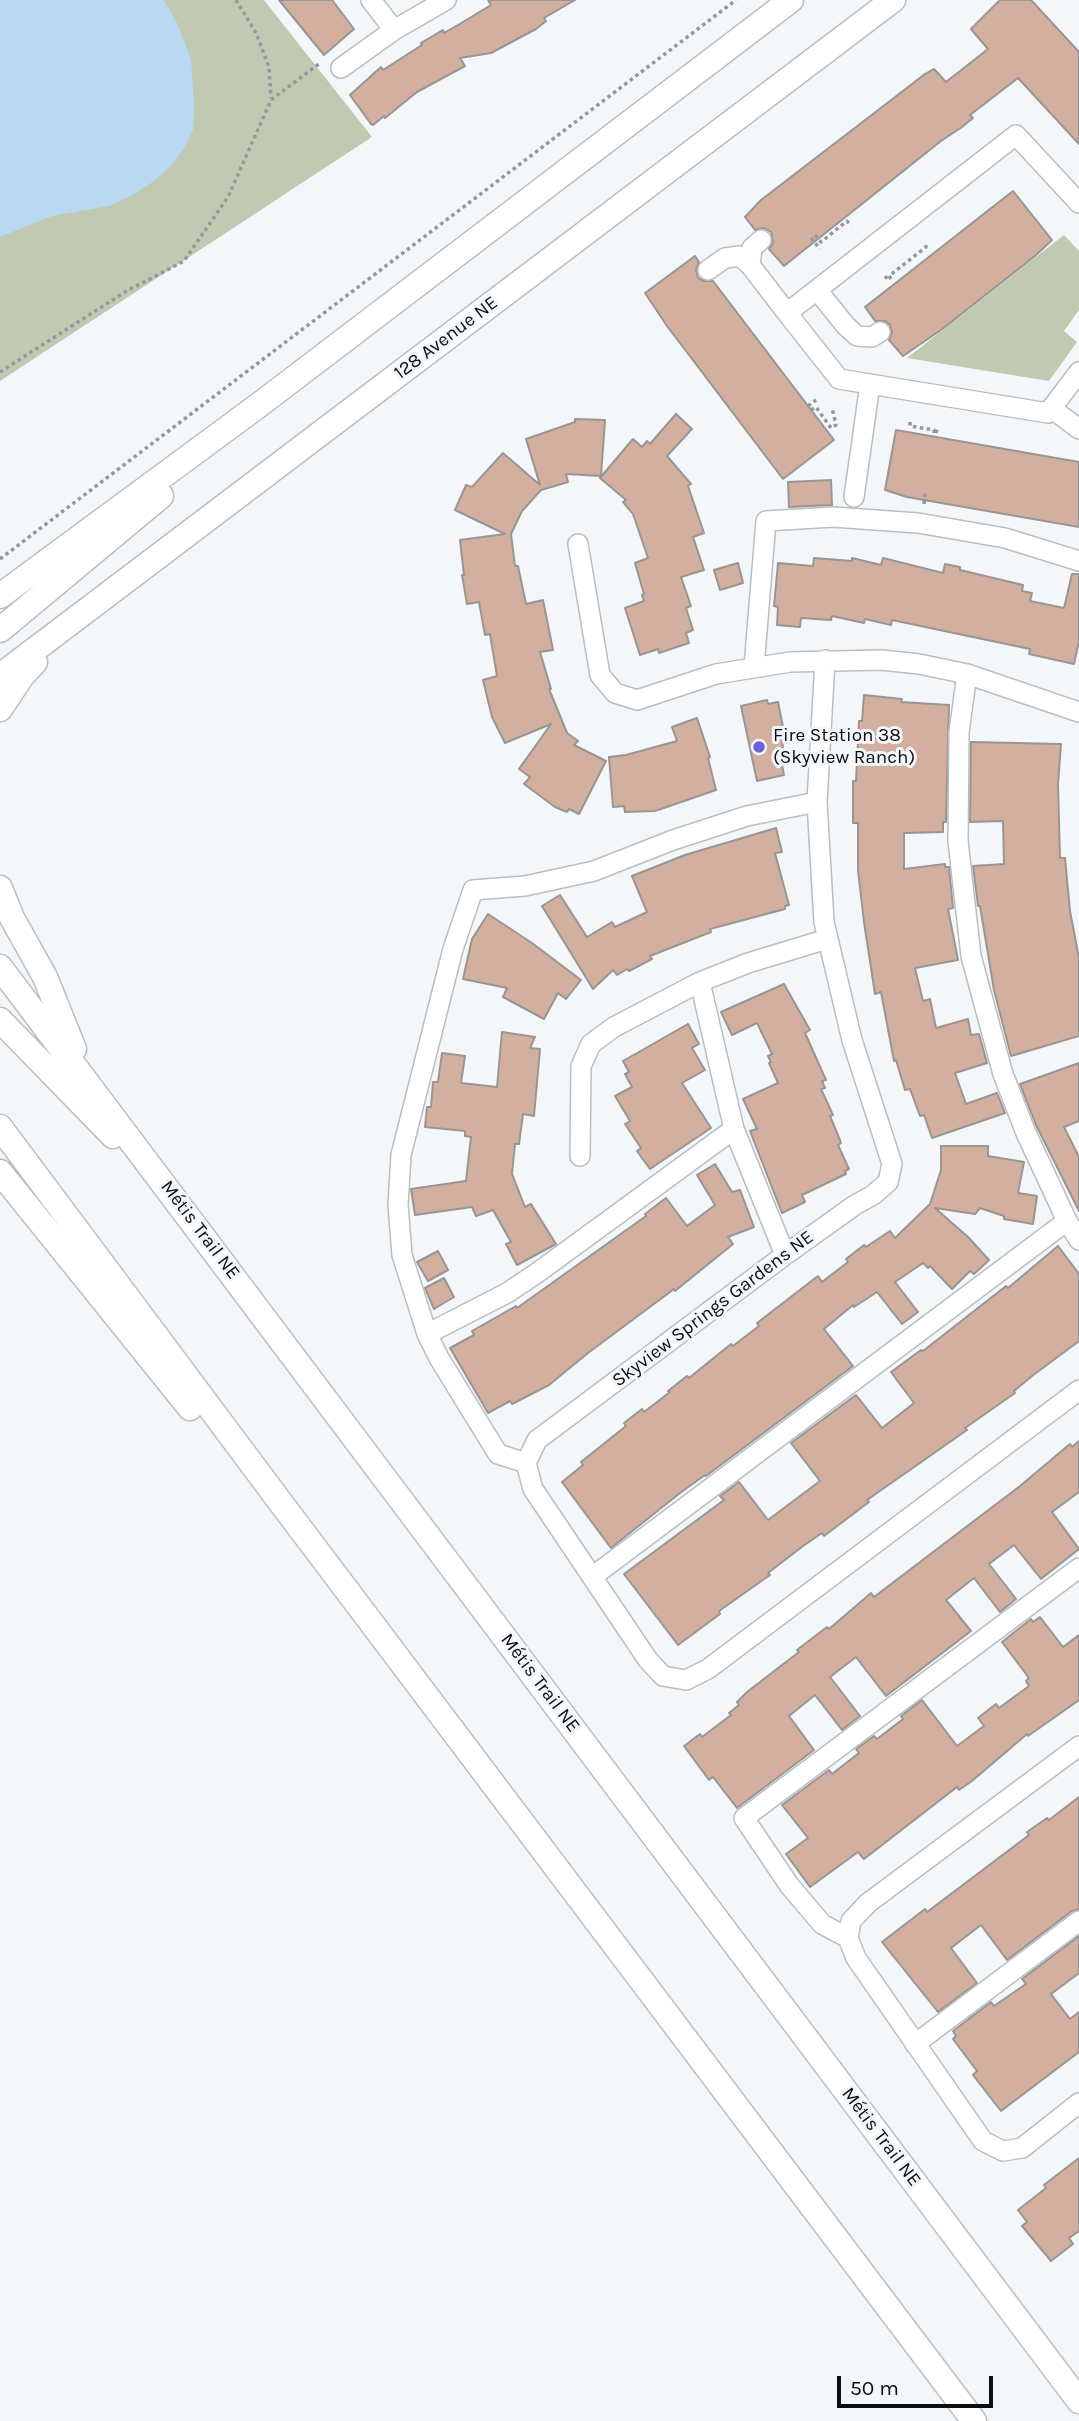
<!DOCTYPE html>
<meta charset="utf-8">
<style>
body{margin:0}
#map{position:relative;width:1079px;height:2421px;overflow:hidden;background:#f3f7fa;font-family:Karla,sans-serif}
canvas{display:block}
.scale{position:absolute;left:837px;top:2376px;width:156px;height:32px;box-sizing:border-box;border:4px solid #0c0d0e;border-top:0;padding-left:9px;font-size:21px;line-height:24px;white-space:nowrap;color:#0c0d0e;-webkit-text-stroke:5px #f3f7fa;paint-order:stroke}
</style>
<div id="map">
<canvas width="1079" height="2421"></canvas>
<div class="scale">50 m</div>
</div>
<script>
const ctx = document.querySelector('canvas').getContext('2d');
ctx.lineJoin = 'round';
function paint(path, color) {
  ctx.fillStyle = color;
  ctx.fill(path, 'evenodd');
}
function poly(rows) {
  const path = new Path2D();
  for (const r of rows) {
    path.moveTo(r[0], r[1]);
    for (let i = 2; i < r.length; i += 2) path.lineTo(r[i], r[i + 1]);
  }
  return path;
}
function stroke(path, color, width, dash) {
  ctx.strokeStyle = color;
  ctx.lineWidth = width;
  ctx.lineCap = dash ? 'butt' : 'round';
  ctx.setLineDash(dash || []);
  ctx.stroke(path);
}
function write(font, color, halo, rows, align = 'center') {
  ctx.font = font + ' Karla,sans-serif';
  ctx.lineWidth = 6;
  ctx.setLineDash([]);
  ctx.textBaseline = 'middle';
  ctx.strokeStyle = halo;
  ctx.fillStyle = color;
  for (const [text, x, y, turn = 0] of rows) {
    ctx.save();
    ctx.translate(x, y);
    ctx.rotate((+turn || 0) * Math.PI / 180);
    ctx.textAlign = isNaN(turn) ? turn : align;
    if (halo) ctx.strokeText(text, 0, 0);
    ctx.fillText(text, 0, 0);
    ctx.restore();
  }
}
paint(poly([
 [0,0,264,0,372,137,0,381],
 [1064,235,1079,251,1079,310,1064,331,1077,342,1049,381,907,358]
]), '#c2c9b3');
paint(poly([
 [0,0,164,0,177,23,191,59,194,107,193,130,184,148,172,165,154,181,133,195,109,206,52,216,0,237]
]), '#b9d8f1');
const building = poly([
 [279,0,332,0,354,29,324,55,279,0],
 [488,0,575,0,544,18,546,21,536,29,491,53,460,58,465,66,417,92,385,118,384,116,373,125,371,124,350,95,381,67,383,70,422,45,421,43,443,30,444,33,458,25,491,5,488,0],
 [1000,0,1031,0,1079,52,1079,144,1018,78,970,115,973,118,962,127,941,141,784,266,769,249,773,243,771,232,764,228,755,230,745,217,761,200,925,74,934,69,946,82,988,49,971,29,1000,0],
 [1013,191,1052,240,1035,256,941,330,903,356,889,340,892,332,890,325,885,321,875,321,865,307,1013,191],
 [695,256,699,262,696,270,698,278,704,281,713,281,834,440,783,479,667,326,645,293,695,256],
 [676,414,692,429,667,456,691,484,688,486,704,533,693,537,704,570,681,577,691,606,686,608,693,630,686,633,689,643,659,653,658,649,640,655,625,608,644,601,642,595,644,594,635,563,648,558,633,514,623,502,626,500,600,478,633,439,642,447,647,441,650,444,676,414],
 [575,419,605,420,601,476,566,474,568,482,541,490,522,511,511,534,515,566,518,566,526,604,543,600,553,650,540,652,551,689,549,689,567,733,578,741,574,745,606,761,579,814,569,809,567,812,555,807,524,784,530,777,519,769,551,724,505,743,492,717,483,680,497,676,490,634,485,635,479,602,467,604,462,575,464,575,460,540,505,534,455,510,466,485,472,487,503,453,540,485,526,439,575,422,575,419],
 [896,430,1079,462,1079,527,907,497,885,490,896,430],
 [831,480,832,505,789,507,788,482,831,480],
 [814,558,852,561,852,558,881,565,883,558,943,573,945,564,960,567,960,570,1023,585,1022,591,1032,593,1030,601,1064,608,1072,574,1079,574,1079,641,1074,664,1029,654,1030,649,892,620,891,625,865,619,864,623,832,616,831,620,801,618,800,627,777,625,778,607,774,606,778,563,813,566,814,558],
 [738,563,743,583,720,590,714,570,738,563],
 [864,695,902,699,901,702,949,705,946,822,943,822,943,832,904,833,904,869,945,864,945,867,949,867,953,908,948,909,958,960,915,968,923,1001,930,999,936,1028,968,1019,971,1035,979,1034,987,1063,955,1073,966,1104,997,1093,1005,1113,932,1138,924,1115,920,1116,910,1089,905,1090,896,1060,894,1061,881,992,875,994,864,922,858,870,858,823,853,823,853,781,856,781,859,721,862,721,864,695],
 [767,700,768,704,778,702,785,737,782,737,784,759,781,760,784,775,757,781,741,706,767,700],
 [697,718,710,757,708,758,716,790,655,811,625,812,624,806,613,807,609,757,626,755,677,741,672,727,697,718],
 [971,742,1061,744,1058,784,1060,858,1065,858,1070,911,1079,958,1079,1036,1011,1056,994,990,980,906,978,906,973,866,1004,864,1003,821,970,822,971,742],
 [776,828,782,852,775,853,789,905,785,906,785,909,710,929,711,932,650,956,652,959,629,971,627,969,617,975,613,970,593,989,542,906,560,895,587,937,612,922,615,927,647,912,632,876,685,855,776,828],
 [488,914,532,943,581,980,566,999,558,993,544,1019,503,997,507,988,463,979,472,939,488,914],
 [784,984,810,1030,805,1033,826,1080,822,1081,825,1088,821,1089,833,1115,830,1116,840,1140,841,1143,838,1145,849,1169,845,1171,846,1174,802,1195,805,1202,782,1213,750,1131,757,1129,743,1099,778,1083,769,1063,771,1062,768,1056,772,1054,757,1023,732,1035,721,1012,784,984],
 [688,1024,699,1044,692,1048,705,1070,682,1083,711,1128,650,1169,637,1151,641,1148,625,1124,630,1121,615,1096,632,1087,625,1074,629,1072,623,1061,688,1024],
 [502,1032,535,1037,530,1048,540,1049,534,1116,523,1114,519,1144,515,1144,512,1174,525,1207,531,1204,556,1244,517,1265,506,1244,511,1242,493,1210,476,1216,472,1207,415,1215,411,1189,466,1181,471,1137,465,1136,465,1131,425,1127,427,1107,431,1107,433,1082,438,1082,442,1053,465,1056,461,1083,497,1087,502,1032],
 [1079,1063,1079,1121,1064,1127,1079,1157,1079,1211,1036,1125,1020,1084,1079,1063],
 [941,1146,988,1146,988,1156,1024,1162,1018,1193,1037,1196,1033,1224,1004,1219,1004,1216,980,1208,975,1214,935,1208,968,1237,989,1260,974,1274,970,1271,952,1289,930,1266,928,1268,923,1263,895,1282,918,1312,902,1324,877,1292,854,1307,853,1305,824,1329,853,1366,706,1476,705,1475,680,1493,611,1548,562,1482,583,1465,581,1462,626,1426,624,1423,642,1409,644,1412,670,1392,668,1391,687,1376,689,1378,731,1344,733,1346,759,1326,757,1323,818,1276,822,1282,848,1262,846,1259,864,1245,866,1247,890,1231,895,1238,930,1204,941,1170,941,1146],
 [715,1164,732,1192,740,1190,754,1227,728,1237,733,1244,675,1291,674,1289,588,1353,549,1385,512,1404,510,1401,488,1413,450,1348,474,1335,472,1331,516,1306,517,1308,646,1216,645,1214,666,1198,687,1226,715,1205,697,1175,715,1164],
 [1058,1246,1079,1274,1079,1341,1032,1376,1014,1391,1015,1393,965,1428,967,1430,867,1500,869,1502,824,1536,822,1533,803,1546,768,1573,770,1575,719,1611,720,1614,678,1645,624,1574,724,1500,720,1496,739,1482,768,1520,820,1481,791,1443,856,1395,882,1428,914,1403,891,1372,921,1350,923,1351,1006,1286,1008,1288,1058,1246],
 [438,1251,448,1270,428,1281,417,1262,438,1251],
 [444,1278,454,1297,434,1309,425,1288,444,1278],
 [1079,1441,1079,1492,1052,1512,1079,1549,1041,1579,1014,1545,989,1564,1016,1599,1000,1612,974,1578,946,1600,971,1631,886,1696,856,1657,830,1677,860,1716,842,1730,815,1695,789,1716,814,1750,737,1808,713,1777,709,1780,684,1746,700,1734,702,1737,731,1715,729,1713,739,1705,737,1702,747,1692,799,1652,797,1650,827,1627,829,1629,871,1593,874,1597,1020,1486,1070,1444,1072,1447,1079,1441],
 [1040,1617,1063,1647,1079,1635,1079,1700,1028,1736,1027,1734,972,1781,959,1790,957,1787,864,1859,858,1852,810,1887,786,1854,808,1838,782,1805,829,1770,832,1774,859,1753,856,1749,874,1736,877,1739,903,1719,901,1716,922,1700,957,1746,984,1726,978,1718,996,1704,999,1708,1029,1686,1026,1681,1029,1678,1002,1642,1031,1619,1033,1622,1040,1617],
 [1079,1797,1079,1909,1072,1911,1007,1960,981,1925,951,1948,977,1983,938,2012,882,1942,925,1909,927,1912,1029,1835,1027,1832,1047,1818,1049,1820,1079,1797],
 [1079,1936,1079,1973,1051,1994,1070,2019,1079,2012,1079,2052,1001,2111,973,2075,977,2071,953,2039,956,2036,953,2031,991,2002,994,2006,1026,1984,1022,1979,1079,1936],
 [1079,2158,1079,2231,1069,2238,1073,2244,1051,2261,1022,2226,1027,2222,1018,2210,1046,2188,1044,2185,1079,2158]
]);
paint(building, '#d3af9f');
stroke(building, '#999593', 2);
const minor = poly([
 [371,0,394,30],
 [341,68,394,30,446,0],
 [1079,203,1016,135,787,313,839,379,1048,413,1079,372],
 [750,265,752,248,761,240],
 [708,270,725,258,740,256,750,265,787,313],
 [817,290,846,326,857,336,872,337,880,332],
 [1051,408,1079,429],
 [854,497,870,384],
 [578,544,600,675,615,693,637,700,716,674,790,662,882,660,919,664,967,674,1079,712],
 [825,660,817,802,824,922,852,1040,892,1164,888,1182,873,1195,855,1205,785,1255,537,1440,526,1463,533,1489,648,1660,663,1676,686,1680,708,1669,1079,1390],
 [754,667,766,521,833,517,918,523,1005,538,1079,561],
 [967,674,959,732,958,841,971,956,1003,1074,1026,1133,1067,1221,1079,1240],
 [700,982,734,1129,785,1255],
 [580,1156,581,1066,591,1044,614,1027,700,982,748,963,827,939],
 [427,1334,507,1293,537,1273,734,1129],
 [526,1463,498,1454,439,1358,427,1334,402,1255,398,1205,401,1155,453,949,473,890,525,886,594,871,673,840,747,816,817,802],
 [592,1577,1067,1221],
 [1079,1746,868,1903,851,1921,848,1938,856,1958,983,2141,1003,2151,1022,2148,1079,2103],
 [848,1938,822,1924,789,1885,744,1818,1079,1568],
 [915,2044,1079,1921]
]);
const major = poly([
 [0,596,259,405,791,0],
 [0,630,161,496],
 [0,676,893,0],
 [0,709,22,676,35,662],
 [0,888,12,918,45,977,74,1049],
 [0,967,1079,2401],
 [0,1020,113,1136],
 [0,1127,284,1507,974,2421],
 [0,1172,190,1408]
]);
stroke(minor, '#babec1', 22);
stroke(major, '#babec1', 27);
stroke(poly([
 [236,0,256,33,269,67,271,98],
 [815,235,821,242,847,221,851,226],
 [811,238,820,249],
 [885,276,889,281],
 [891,279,889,276,926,247,925,245],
 [0,372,125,292,184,261,228,197,271,100,320,63],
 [808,406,816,400],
 [811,410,816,407,831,428,836,425,832,408],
 [910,422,910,426,934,430,934,433],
 [936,433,938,427],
 [924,504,925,493],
 [0,559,736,0]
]), '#95989a', 3.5, [3.5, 3.5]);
stroke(minor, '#fff', 19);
stroke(major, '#fff', 24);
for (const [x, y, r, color] of [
 [759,747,7,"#6d61db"]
]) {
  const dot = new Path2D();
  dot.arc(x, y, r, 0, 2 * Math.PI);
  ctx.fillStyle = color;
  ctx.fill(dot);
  stroke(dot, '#f3f7fa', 2.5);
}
write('19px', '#0c0d0e', '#f3f7fa', [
 ["128 Avenue NE",446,338,-37],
 ["Métis Trail NE",200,1230,53],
 ["Skyview Springs Gardens NE",713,1309,-37],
 ["Métis Trail NE",540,1683,53],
 ["Métis Trail NE",881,2137,53]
]);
write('19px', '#0c0d0e', '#f3f7fa', [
 ["Fire Station 38",773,736],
 ["(Skyview Ranch)",773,758]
], 'left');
</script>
